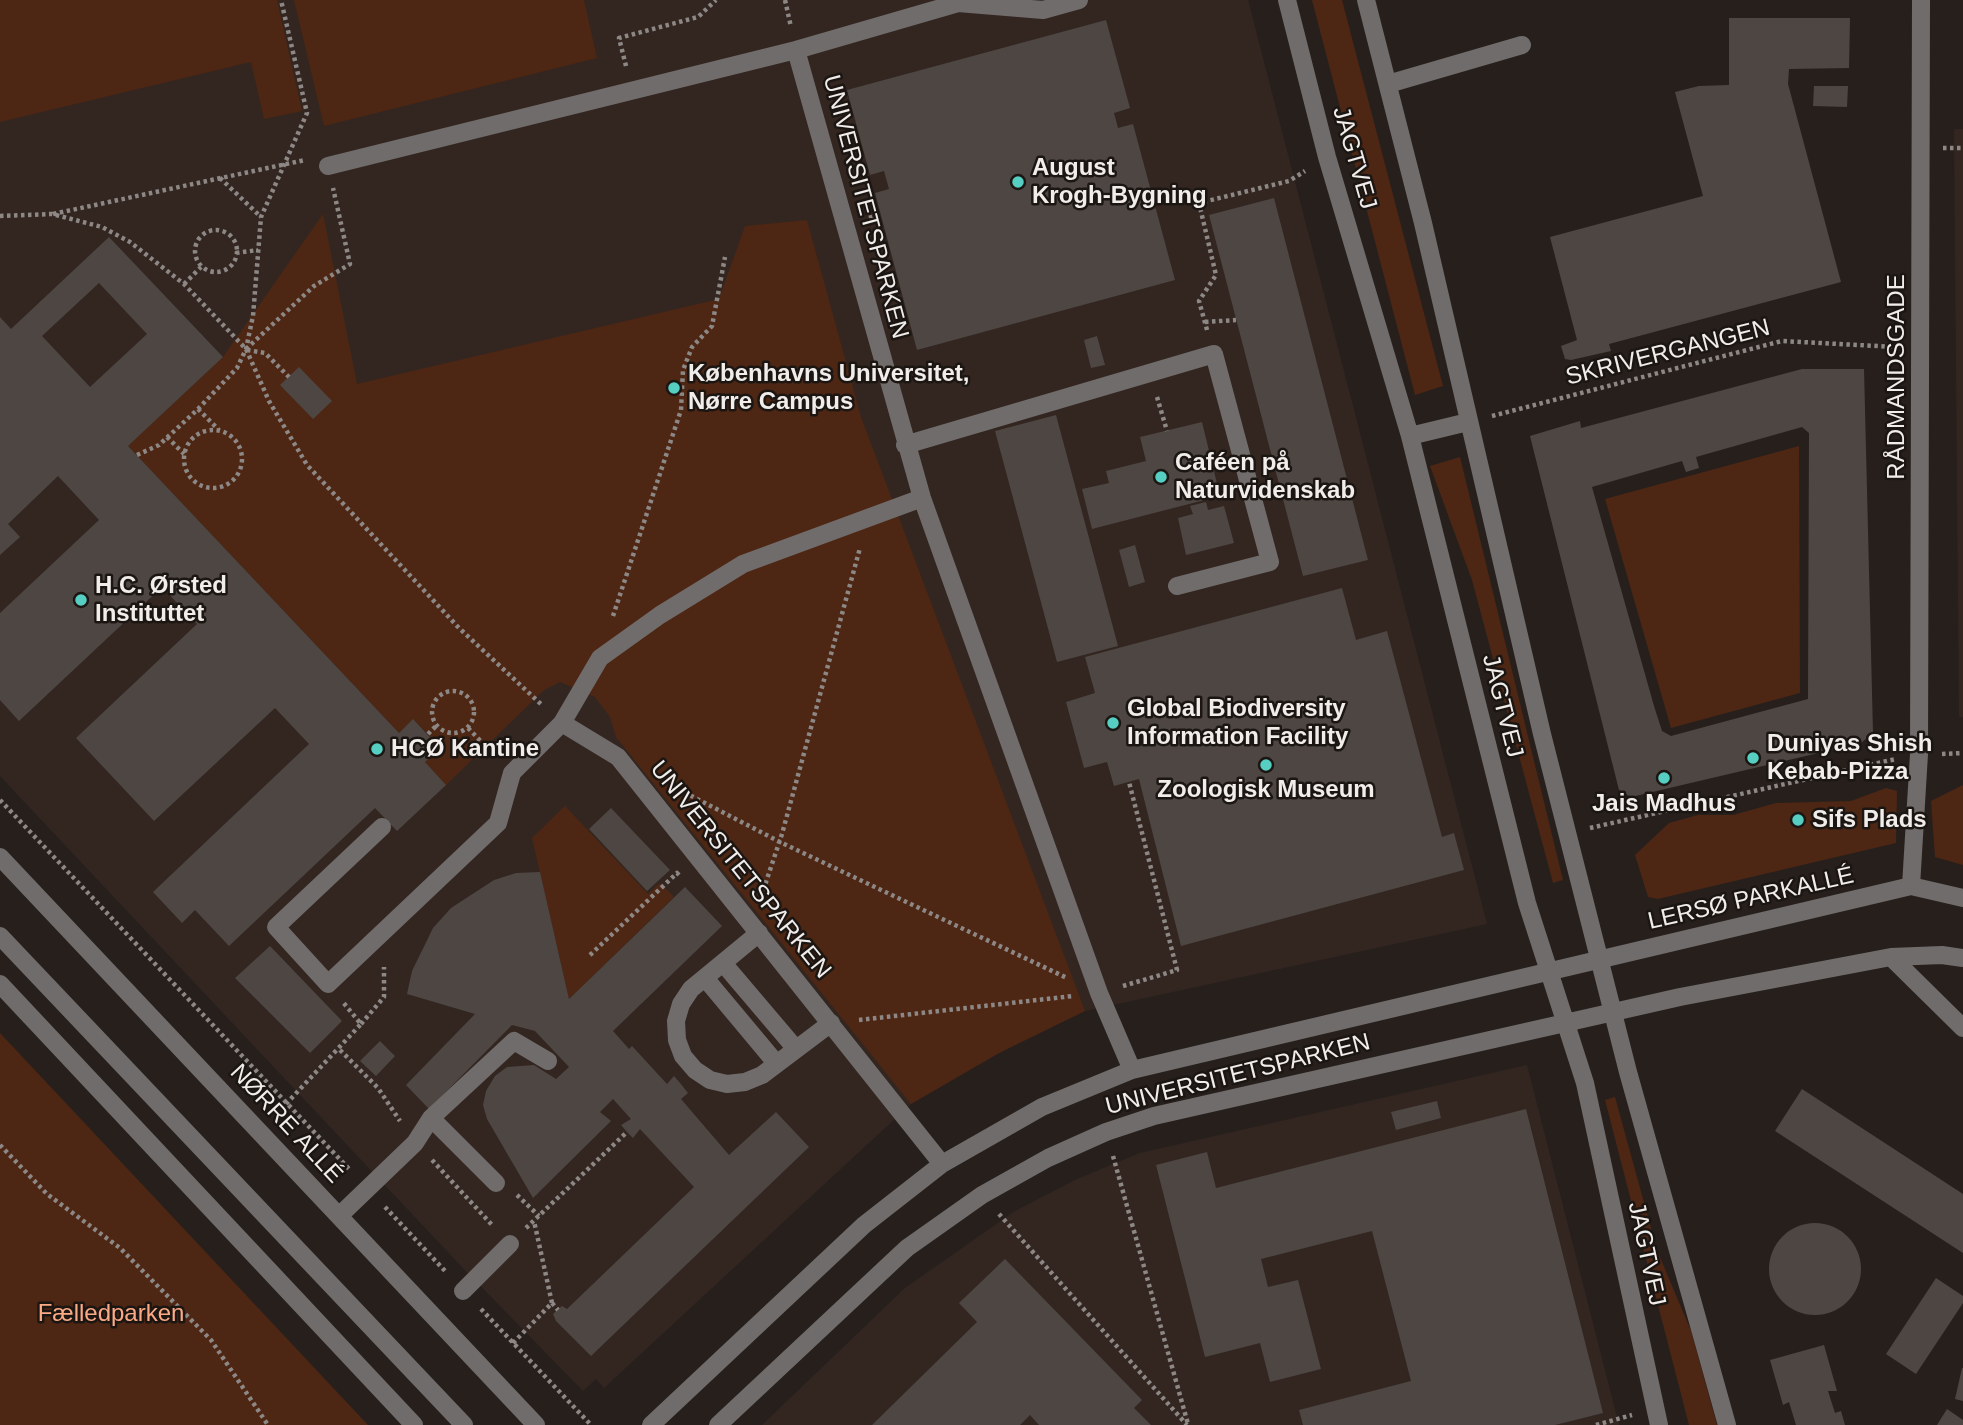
<!DOCTYPE html>
<meta charset="utf-8">
<style>
body{margin:0}
canvas{display:block;background:#261f1c}
</style>
<canvas width="1963" height="1425"></canvas>
<script>
const ctx = document.querySelector('canvas').getContext('2d');
ctx.lineJoin = 'round';
function paint(path, color) {
  ctx.fillStyle = color;
  ctx.fill(path, 'evenodd');
}
function poly(rows) {
  const path = new Path2D();
  for (const r of rows) {
    if (r.length === 3) {
      path.moveTo(r[0] + r[2], r[1]);
      path.arc(r[0], r[1], r[2], 0, 2 * Math.PI);
      continue;
    }
    path.moveTo(r[0], r[1]);
    for (let i = 2; i < r.length; i += 2) path.lineTo(r[i], r[i + 1]);
  }
  return path;
}
function stroke(path, color, width, dash) {
  ctx.strokeStyle = color;
  ctx.lineWidth = width;
  ctx.lineCap = dash ? 'butt' : 'round';
  ctx.setLineDash(dash || []);
  ctx.stroke(path);
}
function write(font, color, halo, rows, align = 'center') {
  ctx.font = font + ' Arial,sans-serif';
  ctx.lineWidth = 5;
  ctx.setLineDash([]);
  ctx.textBaseline = 'middle';
  ctx.strokeStyle = halo;
  ctx.fillStyle = color;
  for (const [text, x, y, turn = 0] of rows) {
    ctx.save();
    ctx.translate(x, y);
    ctx.rotate((+turn || 0) * Math.PI / 180);
    ctx.textAlign = isNaN(turn) ? turn : align;
    if (halo) ctx.strokeText(text, 0, 0);
    ctx.fillText(text, 0, 0);
    ctx.restore();
  }
}
paint(poly([
 [0,0,1248,0,1487,924,1085,1011,999,1053,911,1104,604,1388,596,1379,583,1391,461,1266,0,776],
 [1954,129,1963,129,1963,717,1959,717],
 [1527,1065,1619,1425,762,1425,905,1288,1015,1211,1077,1179,1140,1153]
]), '#332620');
paint(poly([
 [0,0,277,0,302,111,264,119,251,62,0,122],
 [294,0,584,0,597,58,324,126],
 [1312,0,1342,0,1443,386,1415,395],
 [323,214,357,384,719,299,745,226,807,220,861,417,1085,1011,999,1053,911,1104,616,737,610,717,595,697,560,682,544,690,446,785,425,762,440,748,428,734,413,719,399,733,128,446,223,357],
 [1799,446,1800,693,1671,728,1605,499],
 [1460,457,1563,880,1553,883,1472,580,1430,466],
 [1963,785,1963,865,1935,857,1931,801],
 [1886,788,1897,791,1896,843,1658,899,1648,897,1635,855,1669,823,1698,815,1733,815,1776,803,1851,801],
 [565,806,648,894,660,883,674,897,569,999,532,838],
 [0,1033,31,1066,368,1425,0,1425],
 [1615,1097,1657,1250,1691,1331,1717,1425,1689,1425,1605,1100]
]), '#4d2614');
paint(poly([
 [1729,18,1850,18,1849,68,1789,69,1788,84,1841,282,1609,344,1611,351,1571,360,1565,359,1561,346,1577,340,1550,237,1703,196,1675,92,1699,86,1729,85],
 [1106,20,1130,108,1114,113,1118,128,1133,124,1175,280,917,350,875,193,889,189,884,171,870,175,847,90],
 [1814,86,1848,86,1847,107,1813,106],
 [1274,198,1368,560,1303,576,1209,215],
 [109,237,223,357,128,446,399,733,413,719,440,748,425,762,446,785,397,831,375,808,229,946,195,910,182,923,153,892,309,744,275,708,154,821,76,738,197,624,162,587,19,721,0,700,0,613,99,520,58,476,8,524,20,537,0,555,0,317,11,329],
 [99,283,147,334,90,387,42,336],
 [1097,336,1105,365,1091,368,1084,340],
 [299,367,332,401,313,419,280,385],
 [1802,369,1864,369,1873,733,1861,743,1631,797,1619,790,1530,436,1580,421,1581,428],
 [1802,427,1809,433,1808,699,1671,736,1662,731,1654,706,1592,487,1682,461,1686,472,1699,468,1696,457],
 [1056,415,1118,646,1057,662,995,431],
 [1202,422,1220,496,1092,529,1082,489,1109,483,1106,471,1146,461,1140,437],
 [1206,502,1208,510,1224,506,1234,543,1186,555,1178,518,1193,514,1190,506],
 [1135,545,1145,582,1129,587,1119,550],
 [1342,588,1356,640,1387,631,1442,837,1454,833,1464,870,1181,946,1139,779,1114,786,1107,762,1084,768,1066,702,1095,693,1085,657],
 [611,808,670,870,647,891,589,829],
 [540,872,569,999,685,887,722,926,613,1031,629,1049,632,1046,667,1084,674,1076,680,1083,688,1093,681,1099,729,1155,776,1112,809,1147,591,1356,556,1321,553,1314,562,1306,567,1309,694,1187,640,1129,633,1138,627,1132,621,1125,631,1119,613,1099,600,1112,611,1121,533,1198,487,1119,483,1105,486,1091,495,1076,507,1067,534,1065,556,1079,569,1067,535,1031,512,1025,429,1109,406,1085,475,1014,407,994,412,971,433,928,451,908,494,880,516,873],
 [270,946,342,1021,310,1053,235,978],
 [380,1041,395,1056,376,1076,360,1061],
 [1802,1089,1963,1194,1963,1253,1775,1131],
 [1437,1101,1441,1118,1396,1130,1391,1112],
 [1526,1109,1603,1413,1555,1425,1303,1425,1299,1410,1411,1381,1372,1231,1261,1259,1268,1287,1298,1280,1321,1369,1270,1382,1260,1343,1205,1357,1156,1165,1207,1152,1216,1188],
 [1815,1269,46],
 [1005,1259,1142,1400,1134,1408,1151,1425,1039,1425,1030,1415,1020,1425,872,1425,977,1322,959,1303],
 [1936,1278,1963,1296,1963,1303,1916,1374,1886,1354],
 [1824,1345,1837,1391,1828,1391,1835,1413,1841,1411,1845,1425,1796,1425,1789,1402,1783,1405,1770,1360],
 [1962,1368,1963,1368,1963,1401,1955,1399],
 [1947,1409,1963,1420,1963,1425,1937,1425]
]), '#4d4642');
stroke(poly([
 [785,0,791,27],
 [626,66,619,38,698,17,716,0],
 [1943,148,1963,148],
 [220,178,261,217],
 [53,214,305,160],
 [0,216,52,214,102,227,130,242,184,284,246,349,269,401,307,465,459,628,543,706],
 [869,218,881,214],
 [216,251,21],
 [236,253,258,250],
 [184,284,201,267],
 [1205,322,1236,320],
 [1207,330,1199,301,1216,275,1199,203,1289,181,1305,171],
 [246,349,314,286,350,264,333,188],
 [247,350,265,353,289,377],
 [1157,397,1167,431],
 [198,409,219,430],
 [1492,416,1782,341,1896,347],
 [213,459,29],
 [167,437,184,454],
 [137,455,159,445,198,409,237,368,246,349,253,316,261,217,307,113,281,0],
 [613,616,681,410,683,370,692,347,712,326,725,257],
 [453,712,21],
 [468,728,494,755],
 [428,734,437,725],
 [1942,754,1963,753],
 [678,789,780,842,1067,978],
 [0,800,350,1170],
 [1590,828,1896,759],
 [761,897,782,834,860,548],
 [590,955,677,873,679,875],
 [1123,986,1177,970,1129,782],
 [859,1020,1073,996],
 [361,1024,384,997,384,967],
 [340,1050,378,1088,400,1121],
 [286,1104,361,1024,342,1001],
 [0,1145,47,1194,120,1248,211,1340,268,1425],
 [1113,1156,1188,1424],
 [432,1160,493,1226],
 [517,1195,539,1216],
 [385,1207,446,1272],
 [999,1214,1187,1425],
 [526,1228,627,1132],
 [552,1303,558,1310],
 [481,1309,591,1425],
 [513,1343,552,1303,534,1221],
 [1596,1425,1632,1415]
]), '#8d8885', 4.5, [3.5, 3.5]);
stroke(poly([
 [1287,0,1327,157,1410,436,1527,903,1585,1083,1659,1425],
 [1366,0,1423,223,1542,734,1628,1072,1727,1425],
 [796,50,922,498,1099,993,1132,1070],
 [1388,84,1522,45],
 [328,166,796,50,958,3,1043,10,1079,0],
 [1410,436,1468,422],
 [905,445,1214,354,1270,562,1177,586],
 [562,723,618,757,942,1164],
 [382,827,276,927,328,984,498,823,512,773,562,723,600,658,660,615,743,564,922,498],
 [0,857,536,1425],
 [1911,886,1919,754,1921,0],
 [759,933,691,989,681,1004,676,1021,677,1040,683,1056,695,1070,710,1080,727,1084,745,1082,762,1075,831,1023],
 [0,936,464,1425],
 [1891,957,1963,1028],
 [723,963,796,1049],
 [705,978,776,1063],
 [0,984,414,1425],
 [431,1118,496,1183],
 [339,1216,415,1143,431,1118,514,1041,548,1061],
 [463,1291,510,1244],
 [651,1425,864,1225,942,1164,1042,1107,1132,1070,1911,886,1963,898],
 [718,1425,907,1248,982,1195,1048,1158,1106,1132,1154,1116,1680,997,1891,957,1942,955,1963,958]
]), '#706c6b', 18);
for (const [x, y, r, color] of [
 [1018,182,7,"#57cec2"],
 [674,388,7,"#57cec2"],
 [1161,477,7,"#57cec2"],
 [81,600,7,"#57cec2"],
 [1113,723,7,"#57cec2"],
 [377,749,7,"#57cec2"],
 [1753,758,7,"#57cec2"],
 [1266,765,7,"#57cec2"],
 [1664,778,7,"#57cec2"],
 [1798,820,7,"#57cec2"]
]) {
  const dot = new Path2D();
  dot.arc(x, y, r, 0, 2 * Math.PI);
  ctx.fillStyle = color;
  ctx.fill(dot);
  stroke(dot, '#1c1613', 2.5);
}
write('24px', '#f1edeb', '#1c1613', [
 ["JAGTVEJ",1354,158,74],
 ["UNIVERSITETSPARKEN",865,207,75],
 ["SKRIVERGANGEN",1668,353,-14],
 ["RÅDMANDSGADE",1897,377,-90],
 ["JAGTVEJ",1502,706,76],
 ["UNIVERSITETSPARKEN",740,870,51],
 ["LERSØ PARKALLÉ",1751,899,-13],
 ["UNIVERSITETSPARKEN",1238,1075,-14],
 ["NØRRE ALLÉ",286,1124,47],
 ["JAGTVEJ",1646,1254,78]
]);
write('bold 24px', '#f1edeb', '#1c1613', [
 ["August",1032,168],
 ["Krogh-Bygning",1032,196],
 ["Københavns Universitet,",688,374],
 ["Nørre Campus",688,402],
 ["Caféen på",1175,463],
 ["Naturvidenskab",1175,491],
 ["H.C. Ørsted",95,586],
 ["Instituttet",95,614],
 ["Global Biodiversity",1127,709],
 ["Information Facility",1127,737],
 ["Duniyas Shish",1767,744],
 ["Kebab-Pizza",1767,772],
 ["HCØ Kantine",391,749],
 ["Zoologisk Museum",1266,790,"center"],
 ["Jais Madhus",1664,804,"center"],
 ["Sifs Plads",1812,820]
], 'left');
write('24px', '#fbaa85', '#1c1613', [
 ["Fælledparken",111,1314]
]);
</script>
